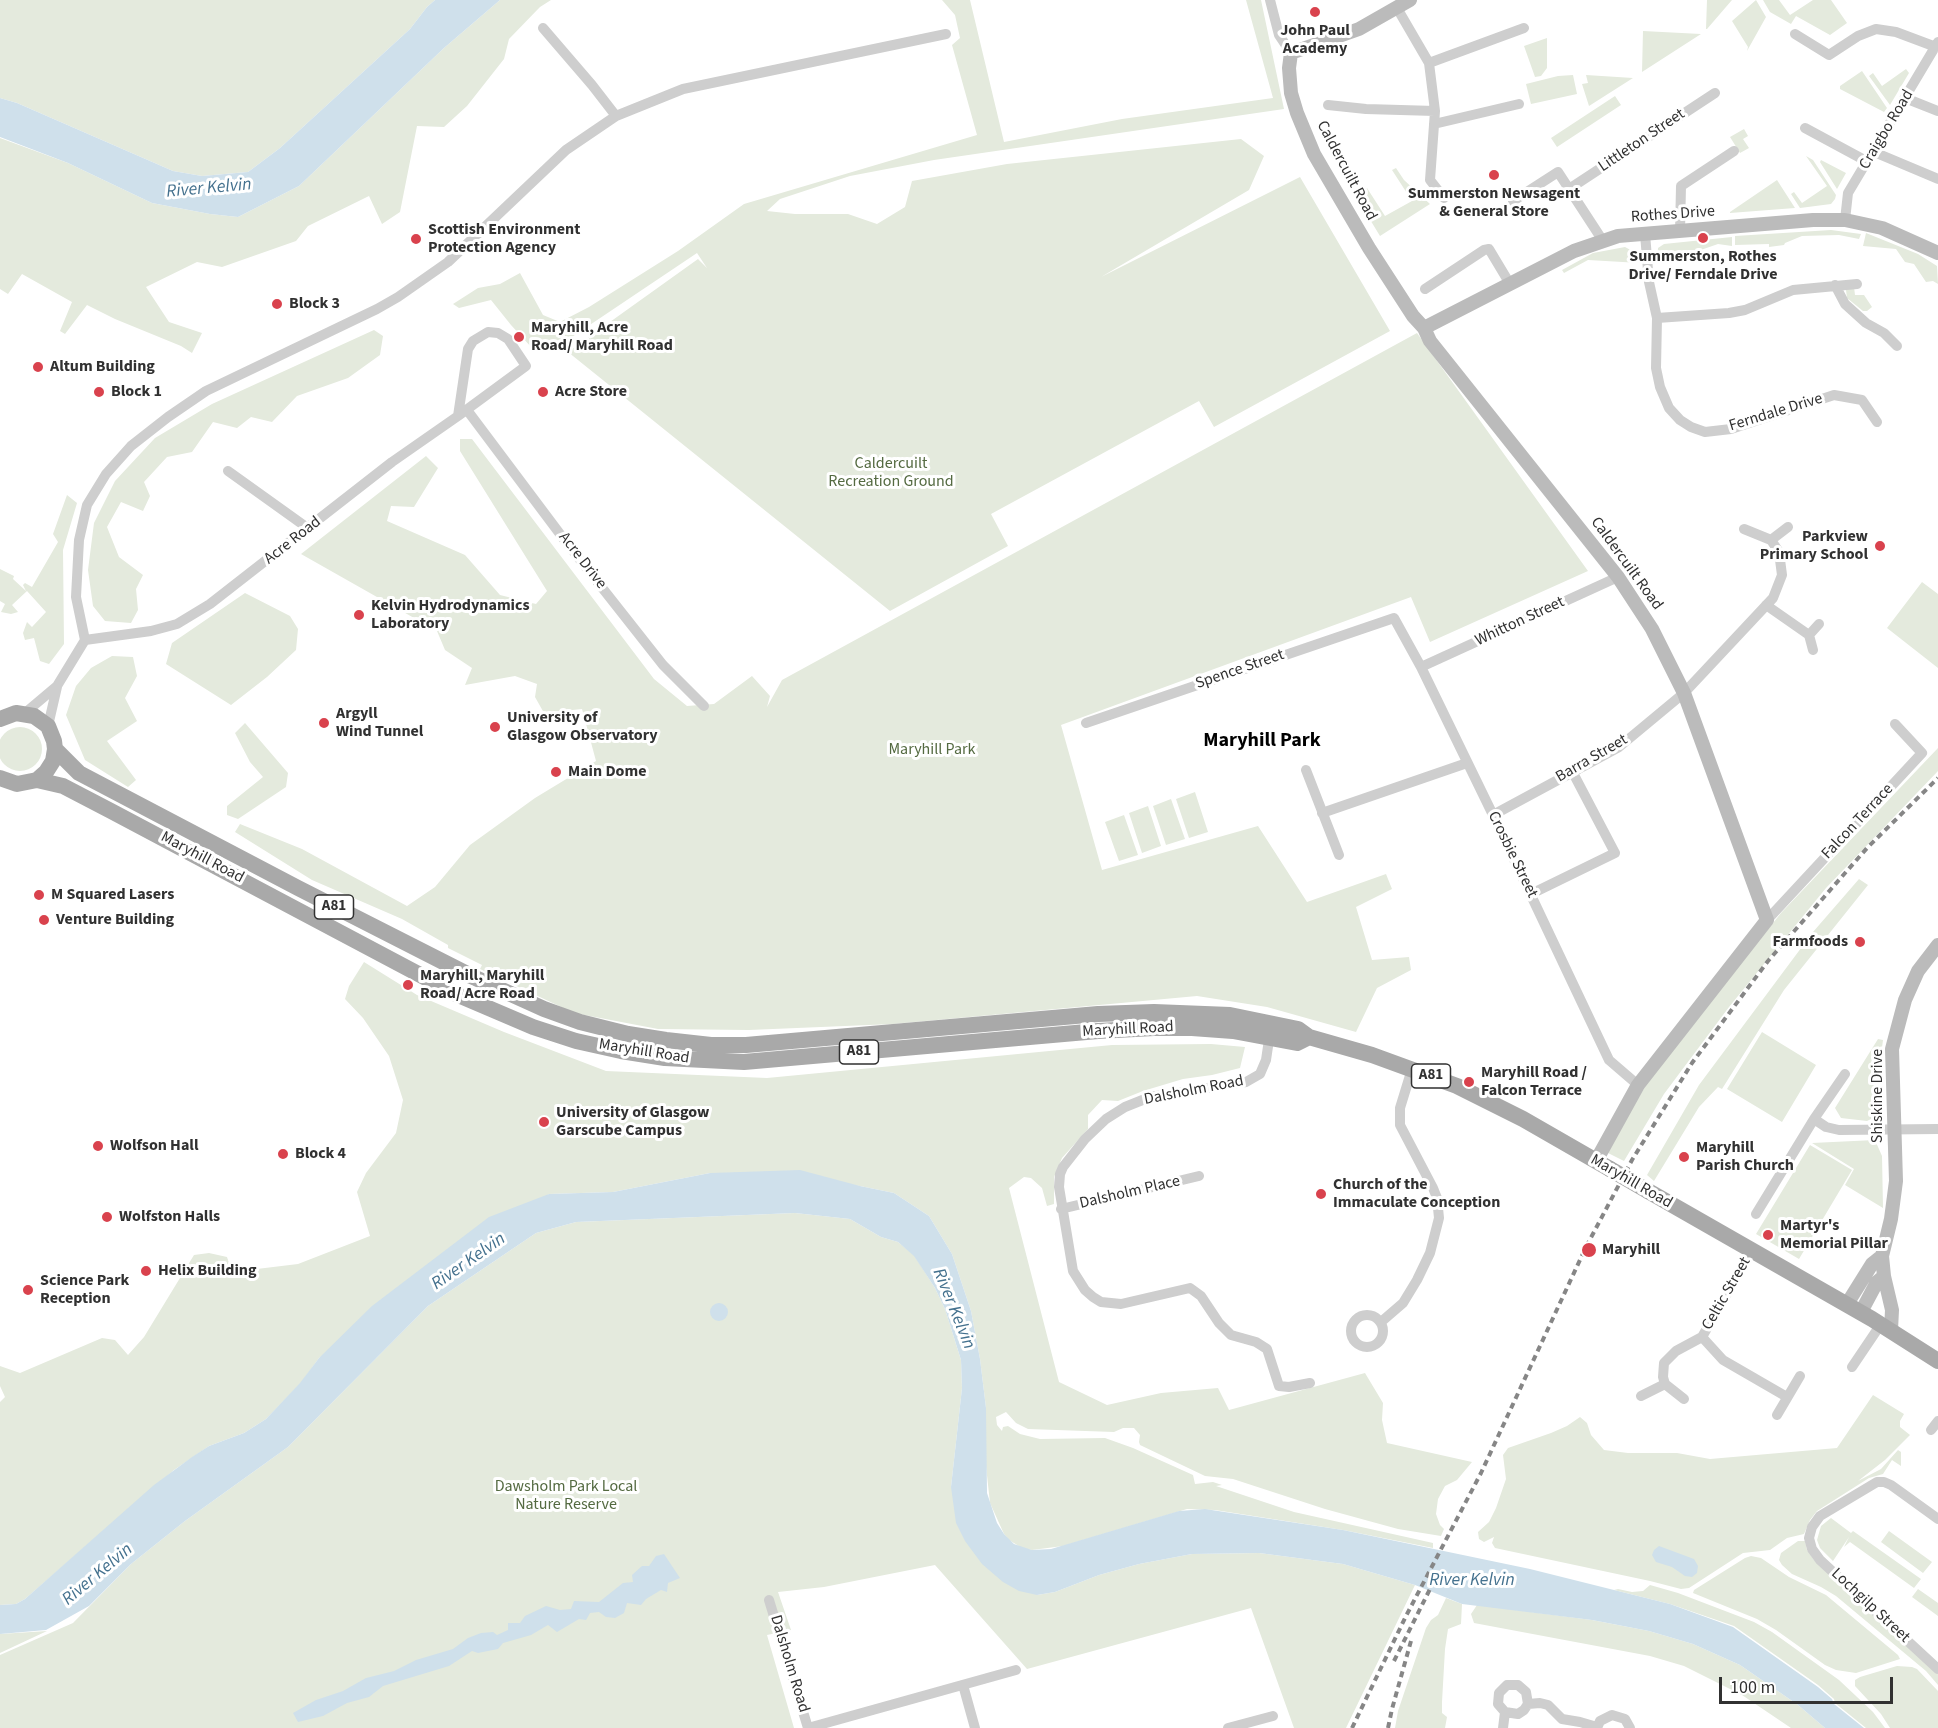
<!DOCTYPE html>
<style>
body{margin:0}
#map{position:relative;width:1938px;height:1728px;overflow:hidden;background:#fff;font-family:"Source Sans 3",sans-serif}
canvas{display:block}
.scale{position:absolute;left:1719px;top:1677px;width:174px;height:27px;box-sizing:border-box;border:3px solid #313131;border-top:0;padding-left:8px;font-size:18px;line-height:21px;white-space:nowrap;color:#313131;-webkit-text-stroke:4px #fff;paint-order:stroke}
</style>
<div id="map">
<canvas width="1938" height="1728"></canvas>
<div class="scale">100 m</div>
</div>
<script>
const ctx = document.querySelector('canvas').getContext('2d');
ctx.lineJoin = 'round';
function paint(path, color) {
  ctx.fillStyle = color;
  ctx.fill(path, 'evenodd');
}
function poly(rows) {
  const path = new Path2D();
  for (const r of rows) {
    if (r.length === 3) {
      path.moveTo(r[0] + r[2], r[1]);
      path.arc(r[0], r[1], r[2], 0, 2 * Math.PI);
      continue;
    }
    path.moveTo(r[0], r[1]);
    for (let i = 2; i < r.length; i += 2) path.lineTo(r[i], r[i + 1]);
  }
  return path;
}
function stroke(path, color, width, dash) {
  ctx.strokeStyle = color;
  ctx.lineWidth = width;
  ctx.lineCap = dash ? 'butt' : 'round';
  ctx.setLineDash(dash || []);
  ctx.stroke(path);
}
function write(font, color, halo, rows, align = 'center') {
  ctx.font = font + ' "Source Sans 3",sans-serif';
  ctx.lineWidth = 6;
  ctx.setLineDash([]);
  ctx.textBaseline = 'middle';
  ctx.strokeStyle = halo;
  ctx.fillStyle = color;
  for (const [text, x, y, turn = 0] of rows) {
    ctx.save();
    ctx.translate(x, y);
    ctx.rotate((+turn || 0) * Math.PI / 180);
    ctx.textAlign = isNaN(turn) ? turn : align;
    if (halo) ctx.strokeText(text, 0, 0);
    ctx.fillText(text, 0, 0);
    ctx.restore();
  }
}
paint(poly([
 [0,0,435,0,427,7,410,29,280,148,248,172,202,176,173,171,17,103,0,98],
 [500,0,551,0,540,7,509,39,504,59,467,106,444,127,417,126,400,212,382,224,369,196,308,226,296,241,222,267,197,262,146,287,169,322,202,333,192,353,181,346,115,319,87,305,65,334,60,331,72,302,22,274,8,294,0,289,0,138,68,163,152,203,210,214,238,217,299,186,444,48],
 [942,0,970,0,1004,142,1122,119,1273,98,1246,0,1261,0,1284,109,934,160,850,176,780,199,767,211,795,214,848,214,877,224,905,207,912,181,1007,164,1241,139,1264,156,1249,190,1101,277,1300,177,1390,331,1214,427,1199,401,991,514,1008,546,890,611,568,352,698,259,707,268,697,253,554,349,532,348,511,325,491,300,459,308,453,304,478,288,500,284,520,273,543,315,560,322,589,307,678,251,744,204,977,135,952,45,960,38,955,15],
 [1707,0,1732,0,1707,29,1706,29],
 [1756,0,1766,17,1747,51,1748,47,1732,21],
 [1763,0,1779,0,1790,15,1813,0,1831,0,1847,23,1830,35,1796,16,1791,24,1770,12],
 [1643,31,1701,34,1642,72],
 [1547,38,1547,68,1541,76,1535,77,1524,46],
 [1906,69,1909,73,1890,105,1869,76,1873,73,1882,86],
 [1862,71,1887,108,1884,112,1840,89,1840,86],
 [1573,75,1577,94,1531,104,1526,84,1558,76],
 [1586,75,1633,78,1589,106,1582,84,1588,83],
 [1615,96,1621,105,1557,147,1551,138],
 [1744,129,1748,136,1743,139,1749,148,1740,153,1730,137],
 [1806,156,1813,160,1836,195,1835,199,1831,204,1800,208,1791,194,1794,192,1802,203,1827,186],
 [1821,160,1846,173,1837,189,1820,162],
 [1396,168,1404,180,1430,204,1380,236,1355,195,1367,188,1385,216,1412,201,1392,170],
 [1777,180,1795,208,1730,213,1730,212],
 [1831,230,1861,234,1859,239,1839,235,1802,236,1785,243,1784,245,1769,247,1769,244,1735,245,1735,236],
 [1866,233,1918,254,1937,266,1938,284,1933,281,1926,282,1914,264,1905,262,1896,249,1863,246],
 [1732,237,1732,246,1718,244,1695,252,1684,252,1657,263,1658,248,1664,244],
 [1625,247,1638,254,1640,263,1588,260,1564,273,1562,270,1593,253],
 [1854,287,1855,295,1864,295,1872,307,1867,311,1863,311,1847,298,1846,290],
 [374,330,383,336,380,355,348,378,297,396,272,422,251,417,237,428,213,422,192,452,167,457,144,482,150,496,143,511,121,502,107,527,119,557,143,575,136,589,138,610,131,623,105,621,93,606,88,570,94,523,115,481,155,438,212,404],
 [1417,333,1588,571,1430,642,1411,597,1061,725,1102,870,1258,826,1307,902,1386,874,1392,889,1356,907,1372,960,1409,957,1411,970,1377,988,1356,1032,1267,1007,1197,996,893,1024,749,1030,658,1029,574,1013,480,969,482,965,448,948,448,945,402,919,312,880,235,832,240,824,302,849,407,906,435,887,470,845,535,798,596,761,582,709,544,713,535,697,537,684,515,676,465,685,472,668,445,650,437,631,301,554,426,456,438,468,414,507,391,506,387,521,465,555,500,595,536,604,547,591,460,451,460,439,472,439,654,679,687,706,714,704,752,676,770,696,767,707,782,680],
 [67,495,77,503,63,550,64,644,49,664,40,661,34,638,25,640,23,633,27,622,32,627,46,612,27,591,12,605,18,612,11,614,1,612,5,604,0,601,0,569,14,576,13,579,26,591,23,585,25,583,32,587,58,542,53,534],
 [1922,582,1938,594,1938,668,1887,628],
 [245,593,290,616,298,629,296,650,267,677,231,705,166,664,172,643],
 [112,656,133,657,137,676,125,698,137,721,107,741,136,780,128,787,85,760,66,715,76,686,91,668],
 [245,723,288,773,286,787,238,819,227,815,227,806,263,777,250,762,235,733],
 [20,749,22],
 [1938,748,1938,771,1826,888,1729,1007,1664,1094,1624,1161,1606,1152,1652,1075,1781,913],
 [1195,792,1208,832,1189,838,1176,799],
 [1171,799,1185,839,1166,845,1153,806],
 [1148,806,1161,846,1142,853,1129,813],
 [1124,815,1138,855,1119,861,1105,822],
 [1859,879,1868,885,1784,990,1722,1089,1718,1087,1699,1107,1654,1181,1647,1175,1699,1085,1813,932],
 [364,962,417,995,504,1032,606,1071,767,1078,1112,1045,1211,1044,1245,1047,1240,1068,1212,1075,1183,1079,1143,1091,1118,1101,1102,1100,1088,1115,1088,1129,1062,1158,1054,1177,1054,1204,1047,1206,1042,1188,1031,1178,1024,1177,1009,1188,1059,1382,1107,1405,1161,1393,1218,1388,1229,1410,1365,1373,1383,1403,1382,1420,1387,1443,1472,1462,1457,1480,1445,1486,1438,1499,1436,1514,1440,1525,1444,1529,1441,1536,1398,1529,1325,1509,1233,1479,1205,1476,1140,1445,1139,1442,1140,1435,1134,1428,1123,1428,1114,1432,1028,1429,1016,1423,1006,1412,996,1417,997,1425,1002,1431,1003,1427,1008,1426,1020,1434,1040,1439,1105,1438,1133,1448,1193,1475,1195,1484,1213,1482,1222,1485,1216,1486,1294,1512,1433,1543,1433,1548,1343,1530,1215,1510,1187,1509,1063,1546,1032,1550,1022,1548,1009,1540,1004,1534,990,1503,986,1466,986,1408,980,1359,971,1311,952,1254,929,1216,894,1193,860,1186,710,1173,613,1192,549,1194,319,1358,301,1383,266,1419,244,1433,209,1446,174,1470,25,1599,16,1604,0,1605,0,1402,5,1397,0,1386,0,1366,20,1373,102,1338,115,1340,128,1355,144,1337,194,1255,209,1253,227,1257,232,1272,298,1264,370,1236,357,1192,366,1173,396,1133,403,1100,389,1056,363,1018,345,999,349,986],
 [1762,1032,1816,1065,1782,1122,1727,1089],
 [1878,1039,1883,1040,1879,1070,1882,1092,1877,1116,1867,1121,1841,1118,1835,1108],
 [1875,1140,1882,1156,1883,1208,1845,1185,1854,1169,1812,1143],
 [1810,1145,1852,1170,1799,1259,1756,1234],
 [795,1213,850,1219,881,1237,898,1242,914,1255,935,1288,945,1309,961,1360,962,1388,951,1487,1037,1595,1055,1592,1099,1575,1139,1564,1192,1554,1259,1553,1343,1564,1415,1585,1346,1728,1294,1728,1251,1608,1027,1669,935,1565,824,1587,778,1592,791,1630,767,1635,794,1728,0,1728,0,1655,73,1623,131,1564,185,1521,288,1447,428,1306,536,1233,576,1222],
 [1873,1395,1904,1414,1900,1421,1900,1427,1910,1435,1885,1460,1858,1481,1881,1469,1898,1450,1901,1452,1901,1466,1892,1460,1883,1474,1869,1478,1817,1511,1810,1520,1804,1534,1787,1538,1770,1550,1743,1553,1689,1588,1681,1589,1650,1581,1495,1548,1492,1543,1494,1537,1484,1542,1479,1539,1478,1532,1489,1522,1496,1508,1506,1479,1503,1455,1508,1448,1551,1433,1567,1426,1580,1417,1587,1423,1591,1435,1604,1450,1628,1453,1677,1453,1710,1459,1837,1448],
 [1831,1518,1851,1533,1853,1531,1921,1579,1914,1588,1850,1542,1844,1547,1849,1537,1833,1561,1820,1548,1817,1540,1821,1526],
 [1889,1531,1932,1562,1923,1573,1881,1542],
 [1798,1541,1805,1541,1807,1550,1814,1560,1938,1674,1938,1685,1926,1671,1836,1596,1821,1587,1792,1574,1782,1565,1779,1560,1781,1553],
 [1751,1556,1761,1558,1789,1577,1826,1595,1898,1655,1900,1659,1856,1673,1836,1670,1825,1665,1776,1630,1757,1619,1693,1593,1694,1590,1745,1558],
 [1650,1585,1678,1593,1754,1622,1772,1632,1839,1680,1873,1712,1885,1728,1866,1728,1835,1703,1834,1699,1818,1685,1734,1626,1670,1604,1614,1590,1618,1589,1632,1592,1643,1591],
 [1918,1589,1938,1603,1938,1616,1912,1597],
 [1446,1598,1462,1604,1461,1624,1448,1629,1445,1649,1442,1702,1442,1713,1447,1717,1445,1728,1395,1728,1398,1711,1426,1628,1431,1620,1438,1615],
 [1477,1605,1592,1620,1649,1631,1693,1644,1740,1665,1798,1705,1825,1728,1791,1728,1742,1695,1684,1666,1650,1656,1474,1623,1471,1614],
 [47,1631,0,1653,0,1634],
 [1897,1666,1912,1667,1917,1669,1938,1691,1938,1728,1890,1728,1881,1714,1855,1686,1855,1680,1860,1677]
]), '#e4eadd');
paint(poly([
 [435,0,500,0,444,48,299,186,238,217,210,214,152,203,68,163,0,137,0,98,17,103,173,171,202,176,248,172,280,148,410,29,427,7],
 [800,1170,860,1186,894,1193,929,1216,952,1254,971,1311,980,1359,986,1408,987,1493,997,1523,1004,1534,1014,1544,1032,1550,1051,1549,1179,1511,1205,1509,1343,1530,1530,1569,1670,1604,1733,1627,1818,1687,1832,1699,1834,1704,1864,1728,1825,1728,1798,1705,1740,1665,1693,1644,1649,1631,1592,1620,1462,1604,1415,1585,1343,1564,1259,1553,1192,1554,1139,1564,1099,1575,1055,1592,1037,1595,1019,1591,1003,1582,982,1564,965,1541,956,1523,951,1487,962,1388,961,1360,945,1309,935,1288,914,1256,898,1242,881,1237,850,1219,795,1213,576,1222,536,1233,428,1306,288,1447,185,1521,131,1564,89,1606,46,1630,0,1634,0,1605,16,1604,25,1599,154,1485,192,1457,209,1446,244,1433,266,1419,300,1383,319,1358,372,1306,489,1217,549,1194,613,1192,710,1173],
 [719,1312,9],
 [1659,1546,1694,1559,1698,1566,1697,1573,1692,1577,1685,1576,1672,1567,1656,1562,1652,1555,1654,1550],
 [664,1554,680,1578,668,1583,667,1592,661,1590,646,1599,641,1605,627,1603,624,1613,615,1618,606,1617,599,1612,590,1613,586,1620,579,1619,557,1632,548,1625,531,1635,503,1643,498,1649,478,1653,472,1651,449,1666,383,1686,369,1697,347,1703,323,1716,298,1722,293,1713,316,1700,343,1691,366,1678,394,1671,416,1660,453,1649,468,1638,481,1633,493,1632,497,1635,508,1630,508,1623,520,1623,525,1616,546,1606,560,1610,571,1609,574,1601,599,1602,623,1583,633,1582,632,1575,642,1566,649,1566,656,1556]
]), '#cfe0eb');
stroke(poly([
 [1270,0,1279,35,1291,53],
 [1397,8,1429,63,1435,111,1430,180,1444,198],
 [543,28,592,85,616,116],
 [1795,34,1829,55,1858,36,1876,29,1896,32,1936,47],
 [1429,63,1524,28],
 [1905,98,1938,111],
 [1328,105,1366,109,1435,111],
 [1434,124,1519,104],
 [1805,128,1868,162],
 [1874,152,1938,179],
 [1569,189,1715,93],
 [1513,201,1558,172,1603,241],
 [1845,220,1848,193,1938,42],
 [1680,232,1681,186,1734,151],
 [1645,234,1649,282,1657,318,1656,368,1660,387,1669,408,1680,420,1691,427,1705,432,1731,429,1834,395,1862,400,1877,422],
 [1835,285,1845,304,1866,323,1884,333,1897,346],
 [1425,289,1484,250,1489,249,1510,284],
 [1657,318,1729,313,1745,310,1793,290,1857,284],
 [467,410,566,542,663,665,704,706],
 [228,471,309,529],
 [1771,540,1788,527],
 [1766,605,1809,635,1813,650],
 [1809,635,1819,624],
 [85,640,76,597,79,540,87,505,106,474,131,446,168,417,206,391,377,309,398,297,448,262,566,150,616,116,683,89,946,34],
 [85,640,151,631,177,624,210,604,392,462,458,416,526,366,508,339,498,333,488,332,473,341,468,349,458,416],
 [1421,667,1618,577],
 [25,713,57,686,85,640],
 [1086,723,1394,618,1421,667,1493,815,1609,1060,1638,1085],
 [48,726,57,687],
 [1306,770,1339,855],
 [1322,813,1467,763],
 [1493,815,1619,747,1684,693,1773,598,1782,575,1779,552,1771,540,1744,529],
 [1531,894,1615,853,1572,771],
 [1767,920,1922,753,1895,724],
 [1270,1033,1266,1060,1260,1074,1246,1082,1150,1097,1125,1107,1106,1119,1085,1139,1063,1167,1060,1174,1059,1187,1073,1271,1085,1290,1093,1297,1101,1302,1121,1304,1190,1288,1201,1296,1219,1323,1231,1335,1256,1342,1267,1349,1279,1386,1289,1387,1310,1383],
 [1814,1119,1826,1127,1839,1130,1938,1129],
 [1061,1209,1199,1176],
 [1756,1214,1814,1119,1845,1074],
 [1367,1331,16],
 [1381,1322,1403,1303,1417,1280,1430,1253,1439,1218,1437,1198,1433,1188,1400,1125,1400,1108,1412,1069],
 [1702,1337,1723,1360,1787,1397],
 [1852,1367,1881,1324],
 [1641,1396,1665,1384],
 [1684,1399,1665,1384,1663,1377,1664,1363,1676,1351,1702,1337,1752,1250],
 [1777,1415,1800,1376],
 [1931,1430,1938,1421],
 [1938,1519,1891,1485,1884,1482,1877,1482,1820,1516,1812,1527,1809,1538,1812,1549,1820,1560,1938,1669],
 [769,1600,808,1728],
 [963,1685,975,1728],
 [1528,1704,1540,1703,1548,1705,1562,1719,1580,1722,1597,1727],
 [808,1728,1016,1670],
 [1228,1728,1273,1716],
 [1503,1728,1505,1712,1498,1704,1499,1693,1507,1685,1518,1685,1526,1692,1528,1704,1524,1710,1518,1714,1505,1712],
 [1597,1728,1600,1721,1612,1715,1625,1719,1630,1728]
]), '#cecece', 10);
stroke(poly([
 [1410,0,1359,29,1291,53,1289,68,1291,93,1297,113,1314,154,1369,248,1413,316,1424,328,1430,341,1618,577,1652,629,1684,693,1767,920,1638,1085,1596,1161],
 [1424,328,1574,251,1618,236,1813,220,1845,220,1882,228,1938,253],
 [1847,1304,1872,1264,1882,1256],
 [1861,1312,1877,1282,1884,1276],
 [1891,1330,1892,1310,1884,1276,1882,1256,1891,1219,1896,1181,1892,1049,1905,1000,1918,971,1938,945]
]), '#bbb', 14);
stroke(poly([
 [0,719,16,713,34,716,48,726,54,741,55,749,53,761,46,772,37,780,17,784,0,778],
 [55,749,79,773,298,888,471,976,544,1009,580,1022,628,1034,666,1040,711,1045,746,1045,1098,1014,1154,1012,1230,1015,1298,1029,1309,1037,1372,1055,1457,1086,1523,1119,1610,1169],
 [37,780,63,786,111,811,458,995,533,1027,576,1041,621,1051,665,1058,744,1062,1098,1031,1154,1028,1192,1028,1233,1031,1297,1043,1309,1037],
 [1648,1191,1872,1319,1938,1361]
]), '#a9a9a9', 16);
stroke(poly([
 [1394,1661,1434,1581],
 [1352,1728,1406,1616,1481,1473,1586,1247,1632,1160,1692,1063,1768,961,1867,848,1938,778],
 [1388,1728,1392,1709,1411,1641]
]), '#868686', 4, [6, 4.5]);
stroke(poly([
 [1610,1169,1648,1191]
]), '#a9a9a9', 16);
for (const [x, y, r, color] of [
 [1315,12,6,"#d9424d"],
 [1494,175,6,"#d9424d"],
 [1703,238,6,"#d9424d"],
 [416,239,6,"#d9424d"],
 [277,304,6,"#d9424d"],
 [519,337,6,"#d9424d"],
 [38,367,6,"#d9424d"],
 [99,392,6,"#d9424d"],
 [543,392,6,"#d9424d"],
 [1880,546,6,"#d9424d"],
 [359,615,6,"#d9424d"],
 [324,723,6,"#d9424d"],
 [495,727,6,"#d9424d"],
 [556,772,6,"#d9424d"],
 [39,895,6,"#d9424d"],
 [44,920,6,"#d9424d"],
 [1860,942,6,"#d9424d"],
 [408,985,6,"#d9424d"],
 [1469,1082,6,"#d9424d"],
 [544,1122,6,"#d9424d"],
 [98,1146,6,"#d9424d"],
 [283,1154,6,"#d9424d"],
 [1684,1157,6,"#d9424d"],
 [1321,1194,6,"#d9424d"],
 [107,1217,6,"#d9424d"],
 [1768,1235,6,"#d9424d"],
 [1589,1250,8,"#d9424d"],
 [146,1271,6,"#d9424d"],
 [28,1290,6,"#d9424d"]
]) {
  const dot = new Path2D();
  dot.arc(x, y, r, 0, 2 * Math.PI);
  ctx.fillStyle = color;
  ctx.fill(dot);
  stroke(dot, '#fff', 2);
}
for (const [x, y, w] of [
 [334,907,39],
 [859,1052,39],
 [1431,1076,39]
]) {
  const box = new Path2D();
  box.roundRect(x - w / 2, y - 12, w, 24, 4.5);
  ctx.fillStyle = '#fff';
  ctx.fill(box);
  stroke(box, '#313131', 1.5);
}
write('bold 15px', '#313131', null, [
 ["A81",334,907],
 ["A81",859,1052],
 ["A81",1431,1076]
]);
write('bold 16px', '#313131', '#fff', [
 ["John Paul",1315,31,"center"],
 ["Academy",1315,49,"center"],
 ["Summerston Newsagent",1494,194,"center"],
 ["& General Store",1494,212,"center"],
 ["Scottish Environment",428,230],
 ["Protection Agency",428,248],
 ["Summerston, Rothes",1703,257,"center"],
 ["Drive/ Ferndale Drive",1703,275,"center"],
 ["Block 3",289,304],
 ["Maryhill, Acre",531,328],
 ["Road/ Maryhill Road",531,346],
 ["Altum Building",50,367],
 ["Block 1",111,392],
 ["Acre Store",555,392],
 ["Parkview",1868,537,"right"],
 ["Primary School",1868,555,"right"],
 ["Kelvin Hydrodynamics",371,606],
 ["Laboratory",371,624],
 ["Argyll",336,714],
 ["Wind Tunnel",336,732],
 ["University of",507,718],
 ["Glasgow Observatory",507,736],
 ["Main Dome",568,772],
 ["M Squared Lasers",51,895],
 ["Venture Building",56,920],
 ["Farmfoods",1848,942,"right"],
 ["Maryhill, Maryhill",420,976],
 ["Road/ Acre Road",420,994],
 ["Maryhill Road /",1481,1073],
 ["Falcon Terrace",1481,1091],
 ["University of Glasgow",556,1113],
 ["Garscube Campus",556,1131],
 ["Wolfson Hall",110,1146],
 ["Maryhill",1696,1148],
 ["Parish Church",1696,1166],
 ["Block 4",295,1154],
 ["Church of the",1333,1185],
 ["Immaculate Conception",1333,1203],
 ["Wolfston Halls",119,1217],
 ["Martyr's",1780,1226],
 ["Memorial Pillar",1780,1244],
 ["Maryhill",1602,1250],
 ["Helix Building",158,1271],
 ["Science Park",40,1281],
 ["Reception",40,1299]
], 'left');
write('16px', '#313131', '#fff', [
 ["Craigbo Road",1887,130,-59],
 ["Littleton Street",1642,141,-34],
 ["Caldercuilt Road",1346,171,62],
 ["Rothes Drive",1673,215,-4],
 ["Ferndale Drive",1776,413,-17],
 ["Acre Road",293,541,-38],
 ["Acre Drive",582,561,52],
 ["Caldercuilt Road",1626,564,54],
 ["Whitton Street",1520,622,-25],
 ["Spence Street",1240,670,-19],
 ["Barra Street",1592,759,-30],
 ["Falcon Terrace",1858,822,-47],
 ["Crosbie Street",1512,855,64],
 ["Maryhill Road",202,858,28],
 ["Maryhill Road",1128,1030,-3],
 ["Maryhill Road",644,1052,9],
 ["Dalsholm Road",1194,1091,-11],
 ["Shiskine Drive",1878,1096,-90],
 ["Maryhill Road",1631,1182,30],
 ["Dalsholm Place",1130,1193,-13],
 ["Celtic Street",1727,1294,-60],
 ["Lochgilp Street",1870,1606,43],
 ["Dalsholm Road",789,1664,73]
]);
write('16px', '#546a41', '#fff', [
 ["Caldercuilt",891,464],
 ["Recreation Ground",891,482],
 ["Maryhill Park",932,750],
 ["Dawsholm Park Local",566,1487],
 ["Nature Reserve",566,1505]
]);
write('italic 18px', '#44718e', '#fff', [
 ["River Kelvin",209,189,-5],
 ["River Kelvin",469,1262,-35],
 ["River Kelvin",953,1309,68],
 ["River Kelvin",98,1575,-40],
 ["River Kelvin",1472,1581]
]);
write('bold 20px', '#000', '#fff', [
 ["Maryhill Park",1262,742]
]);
</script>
